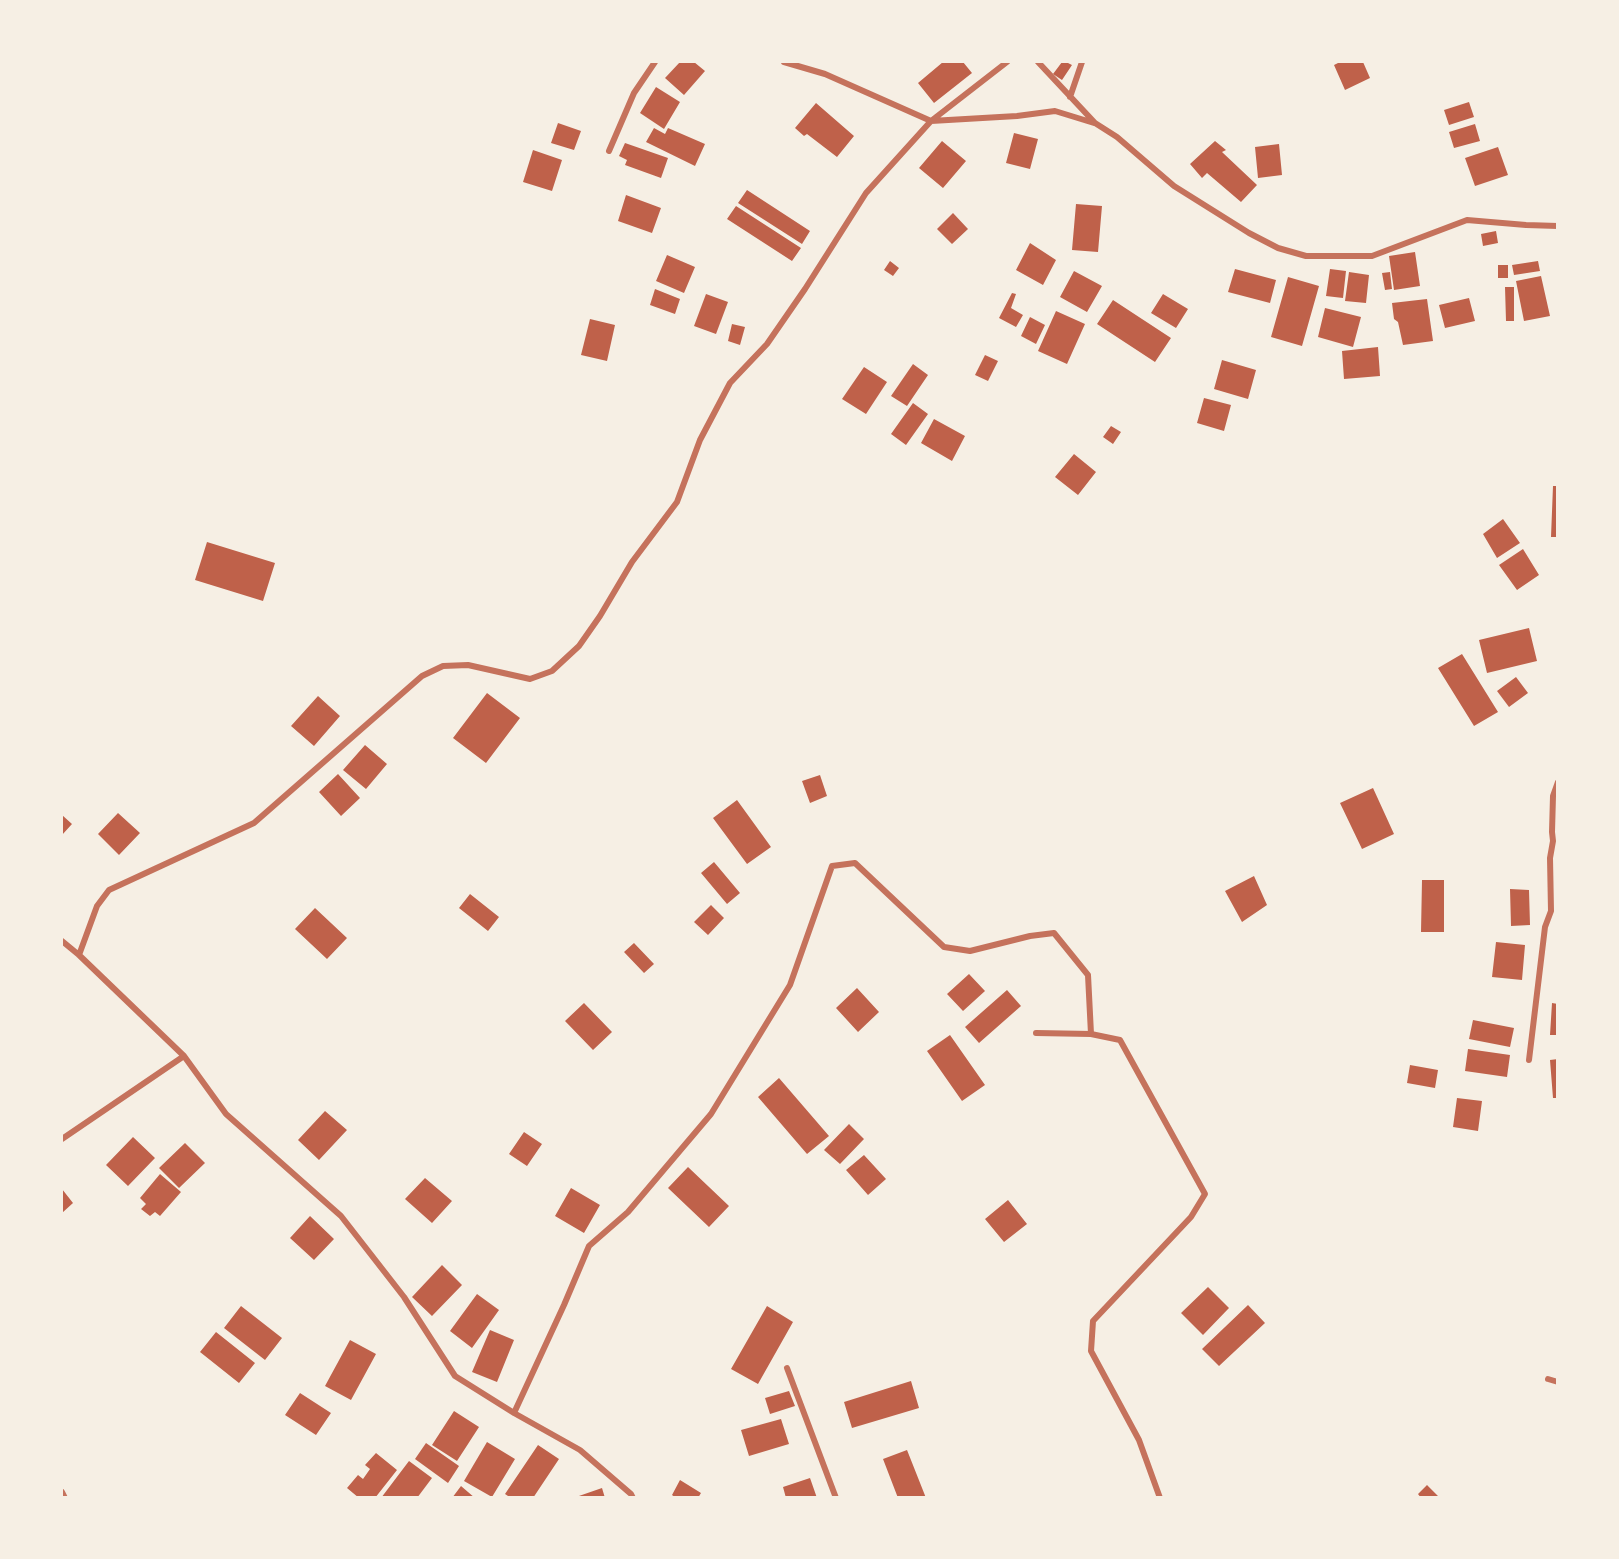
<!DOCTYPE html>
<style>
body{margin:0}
#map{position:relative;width:1619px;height:1559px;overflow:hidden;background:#f6efe4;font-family:"Fira Sans",sans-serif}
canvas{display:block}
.frame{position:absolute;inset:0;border:63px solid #f6efe4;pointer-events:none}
</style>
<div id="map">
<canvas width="1619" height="1559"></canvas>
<div class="frame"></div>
</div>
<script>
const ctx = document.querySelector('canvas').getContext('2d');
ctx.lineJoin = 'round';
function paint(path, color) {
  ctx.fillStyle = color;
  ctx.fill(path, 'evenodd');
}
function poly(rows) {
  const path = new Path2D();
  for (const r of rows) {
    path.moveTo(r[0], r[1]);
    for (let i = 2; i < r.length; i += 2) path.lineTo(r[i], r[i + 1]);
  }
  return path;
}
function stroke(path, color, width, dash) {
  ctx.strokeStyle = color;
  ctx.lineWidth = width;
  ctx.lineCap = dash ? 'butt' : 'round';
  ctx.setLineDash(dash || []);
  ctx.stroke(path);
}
paint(poly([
 [680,62,694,62,705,71,684,95,665,78],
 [943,62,963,62,972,73,934,103,918,83],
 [1062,62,1066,62,1072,65,1062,80,1053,74],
 [1340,62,1363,62,1370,78,1345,90,1334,65],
 [656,87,680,102,664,129,640,113],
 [1469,102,1474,117,1449,125,1444,110],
 [816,103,854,136,837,157,807,134,804,136,795,128],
 [558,123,581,131,574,150,551,143],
 [1475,124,1480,141,1454,148,1449,132],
 [654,128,665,134,668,128,705,144,695,166,646,142],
 [1014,133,1038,139,1030,169,1006,163],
 [942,141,966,161,943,188,919,168],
 [1215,141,1226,150,1222,152,1257,185,1241,202,1207,173,1202,178,1190,164],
 [625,143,668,158,661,178,625,165,627,160,619,156],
 [1279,144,1282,175,1258,178,1255,147],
 [1498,147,1508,175,1475,186,1465,158],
 [533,150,562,160,552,191,523,182],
 [747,190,810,231,802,244,738,203],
 [626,195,661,208,652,233,618,221],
 [1076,204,1102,206,1098,252,1072,250],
 [736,206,801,248,792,261,727,219],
 [953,213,968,229,952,244,937,229],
 [1496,231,1498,243,1483,246,1481,234],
 [1030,243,1056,260,1043,285,1016,270],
 [1415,252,1420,286,1394,290,1389,256],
 [667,255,695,267,684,293,656,281],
 [890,261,899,268,893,276,884,270],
 [1538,261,1540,271,1514,275,1512,265],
 [1498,265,1508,265,1508,278,1498,278],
 [1235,269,1276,280,1270,303,1228,292],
 [1330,269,1346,271,1343,298,1326,296],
 [1074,271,1102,286,1087,312,1060,297],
 [1349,272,1369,275,1366,303,1345,301],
 [1390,272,1392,289,1385,290,1382,273],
 [1541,276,1550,316,1524,321,1516,281],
 [1288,277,1319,286,1302,346,1271,337],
 [1505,287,1514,287,1514,321,1506,321],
 [655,289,680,299,675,314,650,305],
 [1012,293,1016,294,1011,308,1023,315,1016,327,999,318],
 [706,294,728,302,716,334,694,326],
 [1163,294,1188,309,1176,328,1151,313],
 [1469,298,1475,321,1445,328,1439,305],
 [1427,299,1433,341,1403,345,1398,322,1394,319,1392,303],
 [1113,300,1171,338,1155,362,1097,324],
 [1325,308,1361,317,1353,347,1318,337],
 [1056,311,1085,324,1067,364,1038,351],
 [1030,317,1045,325,1036,344,1021,336],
 [590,319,615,325,607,361,581,355],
 [732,324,745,327,740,345,728,341],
 [1378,347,1380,376,1344,379,1342,351],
 [985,355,998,361,988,381,975,375],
 [1222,360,1256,370,1248,399,1214,389],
 [913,364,928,375,907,406,891,396],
 [864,367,887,382,866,414,842,399],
 [1204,398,1231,405,1224,431,1197,423],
 [913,403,928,414,906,445,891,434],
 [934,419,965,436,952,461,921,443],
 [1111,426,1121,432,1113,444,1103,437],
 [1074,454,1096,472,1078,495,1055,477],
 [1553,486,1558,486,1558,537,1551,537],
 [1503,519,1520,543,1497,558,1483,534],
 [207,542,275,563,263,601,195,580],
 [1523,549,1539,575,1517,590,1499,565],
 [1529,628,1537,661,1487,673,1479,640],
 [1462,654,1498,712,1474,726,1438,668],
 [1516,677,1528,693,1509,707,1497,691],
 [487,693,520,718,486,763,453,738],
 [318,696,340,716,314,746,291,726],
 [365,745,387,764,366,789,343,770],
 [338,774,360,798,341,816,319,792],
 [820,775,827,796,810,803,802,781],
 [1373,788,1394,834,1362,849,1340,803],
 [737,800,771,847,747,864,713,818],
 [118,813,140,833,119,855,98,834],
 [62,815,72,824,62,835],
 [714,862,740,893,727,904,701,873],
 [1254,876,1267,905,1242,922,1225,891],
 [1422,880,1444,880,1444,932,1421,932],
 [1510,889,1529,890,1530,925,1511,926],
 [470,894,499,917,488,931,459,908],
 [711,905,724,918,708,935,694,922],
 [315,908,347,938,327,959,295,929],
 [1496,942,1525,945,1522,980,1492,977],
 [634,943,654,964,644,973,624,952],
 [969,974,985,991,963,1011,947,994],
 [857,988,879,1012,858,1032,836,1008],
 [1007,990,1021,1006,979,1043,965,1027],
 [584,1003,612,1032,593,1050,565,1021],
 [1552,1003,1558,1004,1558,1035,1550,1035],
 [1473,1020,1514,1028,1510,1047,1469,1039],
 [950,1035,985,1085,962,1101,927,1051],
 [1468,1049,1510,1055,1507,1077,1465,1071],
 [1558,1059,1558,1098,1553,1098,1550,1060],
 [1410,1065,1438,1070,1435,1088,1407,1083],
 [779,1078,829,1136,807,1154,758,1097],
 [1457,1098,1482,1101,1478,1131,1453,1127],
 [325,1111,347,1130,319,1160,298,1140],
 [849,1124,864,1139,840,1164,824,1150],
 [524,1132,542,1144,527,1166,509,1154],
 [133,1137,155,1158,128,1186,106,1165],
 [185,1143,205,1163,179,1188,159,1168],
 [864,1155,886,1179,868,1195,846,1170],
 [688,1167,729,1206,709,1227,668,1188],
 [160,1174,181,1192,160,1216,155,1212,150,1216,141,1209,146,1204,140,1198],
 [425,1178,452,1201,432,1223,405,1199],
 [571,1188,600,1205,584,1233,555,1216],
 [62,1189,73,1203,62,1213],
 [1008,1200,1027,1224,1004,1242,985,1219],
 [310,1216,334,1239,314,1260,290,1238],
 [442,1265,462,1285,432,1316,412,1297],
 [1208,1287,1229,1308,1203,1335,1181,1313],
 [477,1294,499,1310,472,1348,450,1331],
 [1248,1305,1265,1323,1219,1366,1202,1349],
 [241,1306,282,1338,265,1360,224,1328],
 [767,1306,793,1322,758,1384,731,1369],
 [490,1330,514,1340,497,1382,472,1372],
 [216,1332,255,1363,239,1383,200,1352],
 [350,1340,376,1354,351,1400,325,1386],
 [911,1381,919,1408,852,1428,844,1402],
 [789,1391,795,1406,770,1414,765,1398],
 [300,1393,331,1413,316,1435,285,1415],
 [454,1411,479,1427,457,1461,432,1445],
 [781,1419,789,1444,749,1456,741,1430],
 [487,1442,515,1459,492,1497,464,1481],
 [426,1443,459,1466,448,1483,415,1459],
 [538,1445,559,1459,533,1498,511,1498,505,1494],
 [907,1450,926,1498,898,1498,883,1459],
 [376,1453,397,1470,375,1498,359,1498,347,1488,358,1475,363,1479,370,1469,365,1465],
 [409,1461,432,1478,417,1498,381,1498],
 [810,1478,817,1498,786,1498,783,1487],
 [680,1480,701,1493,698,1498,676,1498,672,1495],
 [1427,1485,1440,1498,1421,1498,1418,1494],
 [461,1486,475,1498,452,1498],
 [602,1488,605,1498,576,1498,576,1497]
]), '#bf614a');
stroke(poly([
 [784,62,825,74,931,121,1017,116,1055,111,1094,123],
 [1038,62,1095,123,1117,137,1174,186,1249,233,1278,248,1306,256,1372,256,1467,220,1526,225,1558,226],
 [1070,97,1082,62],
 [609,151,634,93,655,62],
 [62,941,79,955,184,1056,226,1114,341,1216,404,1297,455,1376,514,1413,580,1450,631,1494,633,1498],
 [79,955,97,906,109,890,254,823,422,676,443,666,468,665,530,679,552,671,579,646,600,616,632,562,677,502,700,440,730,383,767,344,805,289,866,193,931,121,1007,62],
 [1036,1033,1091,1034,1120,1040,1205,1194,1191,1217,1093,1321,1091,1351,1139,1440,1160,1498],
 [1529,1060,1545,927,1551,911,1550,858,1553,841,1552,832,1553,796,1558,782],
 [62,1139,184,1056],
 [787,1368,836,1498],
 [1548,1379,1558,1382],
 [514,1413,564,1305,589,1246,628,1212,711,1114,790,985,832,866,855,863,944,947,970,951,1030,936,1054,933,1088,975,1091,1034],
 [62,1492,65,1498]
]), '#c5725c', 6);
</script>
